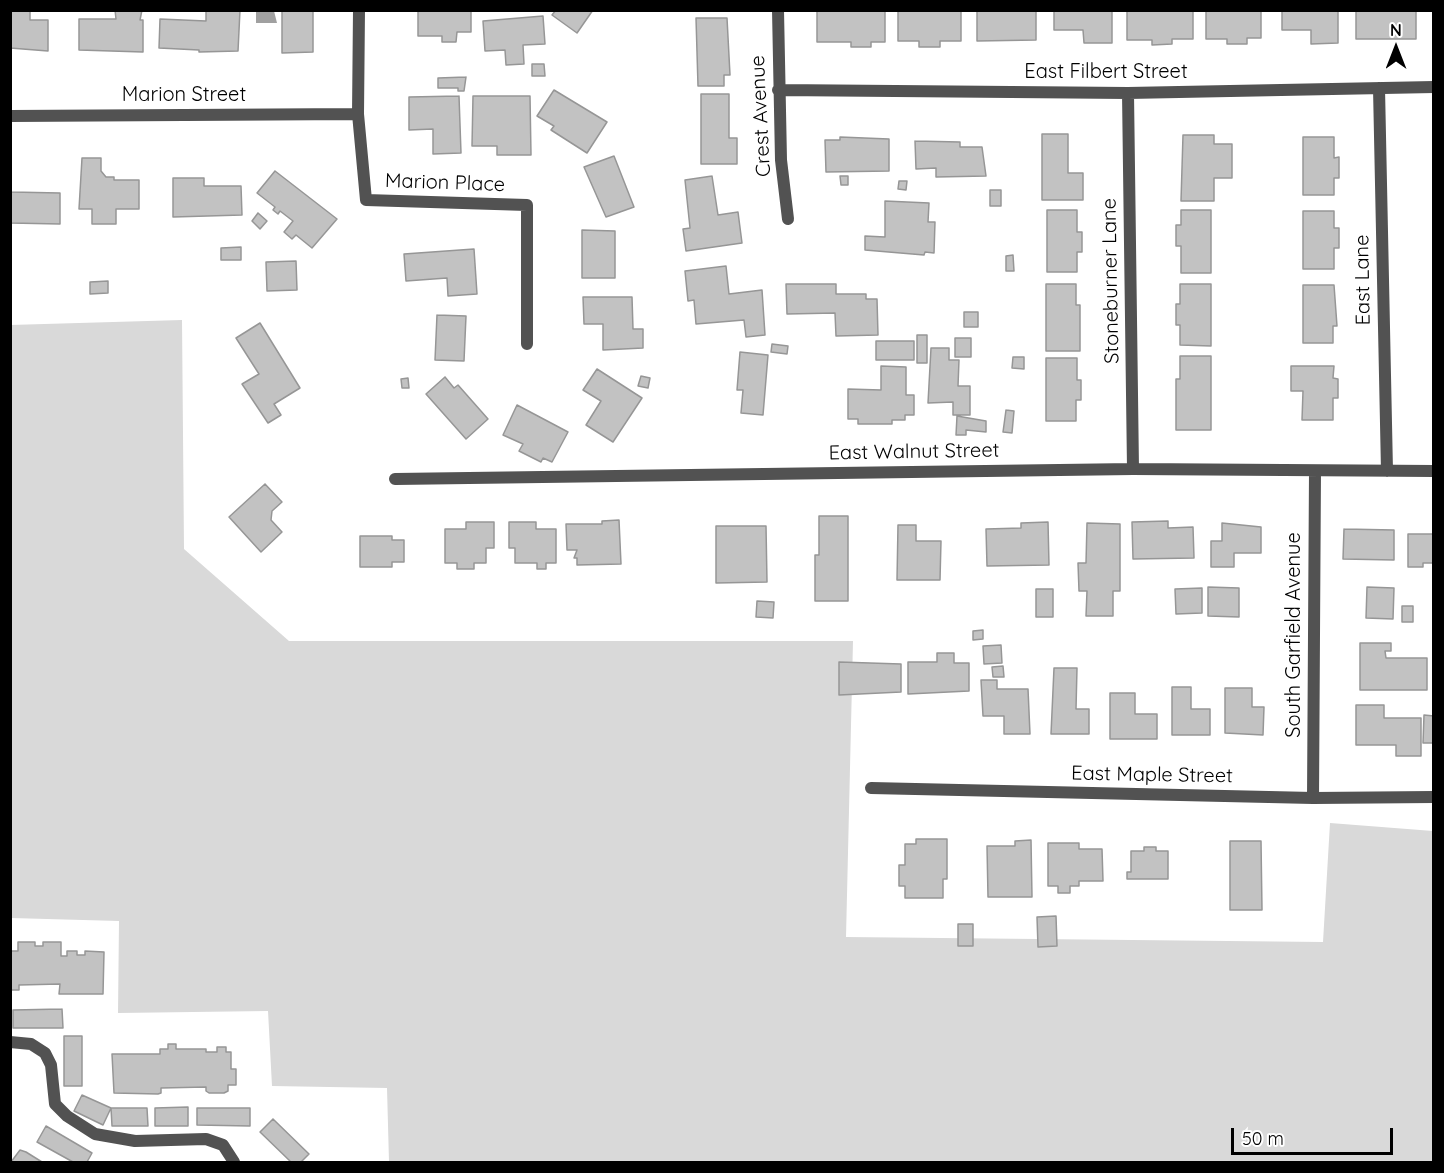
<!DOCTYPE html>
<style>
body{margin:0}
#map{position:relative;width:1444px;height:1173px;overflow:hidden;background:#fff;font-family:Quicksand,sans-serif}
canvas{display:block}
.frame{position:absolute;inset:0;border:12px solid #000;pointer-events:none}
.north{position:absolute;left:1366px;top:18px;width:60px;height:60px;-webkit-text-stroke:4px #fff;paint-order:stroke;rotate:0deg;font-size:16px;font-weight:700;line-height:24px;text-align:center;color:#000}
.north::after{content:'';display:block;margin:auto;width:21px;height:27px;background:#000;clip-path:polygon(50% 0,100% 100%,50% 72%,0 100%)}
.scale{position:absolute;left:1231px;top:1128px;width:162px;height:27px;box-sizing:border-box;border:3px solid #000;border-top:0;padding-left:8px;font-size:18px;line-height:21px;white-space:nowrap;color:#000;-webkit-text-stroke:4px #fff;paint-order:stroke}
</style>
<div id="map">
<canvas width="1444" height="1173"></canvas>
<div class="frame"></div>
<div class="north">N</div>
<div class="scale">50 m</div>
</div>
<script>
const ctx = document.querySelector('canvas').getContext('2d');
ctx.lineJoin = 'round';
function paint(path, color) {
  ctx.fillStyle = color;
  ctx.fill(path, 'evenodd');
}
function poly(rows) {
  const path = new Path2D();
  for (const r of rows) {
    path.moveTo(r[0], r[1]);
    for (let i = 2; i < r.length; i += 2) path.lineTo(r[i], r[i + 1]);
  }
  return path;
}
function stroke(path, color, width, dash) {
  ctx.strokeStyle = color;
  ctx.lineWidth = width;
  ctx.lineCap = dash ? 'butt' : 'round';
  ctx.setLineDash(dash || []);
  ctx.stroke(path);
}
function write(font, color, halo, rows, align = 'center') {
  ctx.font = font + ' Quicksand,sans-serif';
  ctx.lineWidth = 6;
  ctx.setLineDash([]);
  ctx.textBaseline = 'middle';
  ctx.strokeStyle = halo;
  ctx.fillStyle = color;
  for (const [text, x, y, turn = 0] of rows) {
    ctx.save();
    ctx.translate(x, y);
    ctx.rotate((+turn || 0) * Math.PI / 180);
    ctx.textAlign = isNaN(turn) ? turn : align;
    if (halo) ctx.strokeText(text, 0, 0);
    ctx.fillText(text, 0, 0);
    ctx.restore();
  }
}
paint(poly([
 [182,320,184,549,289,641,853,641,846,937,1323,942,1330,823,1433,831,1433,1162,389,1162,387,1088,272,1086,268,1011,118,1013,119,921,11,918,10,325]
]), '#d9d9d9');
paint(poly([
 [256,11,274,11,277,23,256,23]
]), '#a0a0a0');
const building = poly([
 [10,10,30,10,30,20,48,20,48,51,10,48,10,10],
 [115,10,142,10,140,20,143,20,143,52,79,50,79,19,116,19,115,10],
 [206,10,240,10,238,51,199,52,199,50,159,48,160,19,206,21,206,10],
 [282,10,313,10,313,52,282,53,282,10],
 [418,10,471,10,471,32,457,32,456,42,442,42,442,36,418,36,418,10],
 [556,10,593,10,577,33,552,15,556,10],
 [898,10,961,11,961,41,940,41,940,47,919,47,919,41,898,41,898,10],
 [1036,10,1036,40,977,41,977,11,1036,10],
 [1054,10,1112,10,1112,43,1084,43,1083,30,1054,30,1054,10],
 [1127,10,1193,10,1193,39,1172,39,1172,44,1152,45,1152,40,1127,40,1127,10],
 [1206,10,1261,10,1261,38,1247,38,1247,44,1227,44,1227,39,1206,39,1206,10],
 [1282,10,1338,10,1338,43,1311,44,1311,30,1282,30,1282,10],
 [1356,10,1416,10,1416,39,1356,39,1356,10],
 [817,11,885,11,885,42,871,42,871,47,851,47,851,42,817,42,817,11],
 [543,16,545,44,523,45,524,64,506,65,505,50,485,51,483,21,543,16],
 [696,18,727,18,730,75,724,75,724,86,698,86,696,18],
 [532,64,544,64,545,76,532,76,532,64],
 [466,77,464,91,458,91,458,88,438,88,438,78,466,77],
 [554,90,607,122,587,153,551,130,554,126,537,116,554,90],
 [701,94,729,94,729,138,737,138,737,164,701,164,701,94],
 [459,96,461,153,433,154,433,129,409,130,409,97,459,96],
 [473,96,530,96,531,155,497,155,497,146,472,146,473,96],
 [1042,134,1068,134,1068,173,1083,173,1083,200,1042,200,1042,134],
 [1183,135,1214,135,1214,144,1232,144,1232,178,1214,178,1214,201,1181,201,1183,135],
 [840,137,889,139,889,171,826,172,825,140,840,140,840,137],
 [1303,137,1334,137,1334,158,1339,157,1339,178,1334,178,1334,195,1303,195,1303,137],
 [915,141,960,142,960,147,982,147,986,176,936,177,936,168,916,169,915,141],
 [614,156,634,207,606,217,584,167,614,156],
 [82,158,101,158,101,171,106,177,114,177,114,180,139,180,139,209,116,209,116,224,92,224,92,209,79,209,82,158],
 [275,171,337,219,312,248,296,235,292,239,284,232,293,221,280,211,278,214,273,210,275,207,257,193,275,171],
 [712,176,718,215,738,212,742,243,686,251,683,229,690,228,685,180,712,176],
 [840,176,848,176,848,185,841,185,840,176],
 [173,178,204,178,204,186,241,186,242,215,173,217,173,178],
 [10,180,11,192,60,193,60,224,10,223,10,180],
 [899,181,907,181,906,190,898,189,899,181],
 [990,190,1001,190,1001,206,990,206,990,190],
 [885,201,929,203,928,222,935,222,934,253,925,252,924,255,865,250,865,236,885,237,885,201],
 [1047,210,1077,210,1077,232,1082,232,1082,252,1077,252,1077,272,1047,272,1047,210],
 [1181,210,1211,210,1211,273,1181,273,1181,246,1176,246,1176,225,1181,225,1181,210],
 [1303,211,1334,211,1334,228,1339,228,1339,248,1334,248,1334,269,1303,269,1303,211],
 [258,213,267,221,260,229,252,221,258,213],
 [582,230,615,231,615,278,582,278,582,230],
 [241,247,241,260,221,260,221,248,241,247],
 [474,249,477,294,448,296,447,278,406,281,404,254,474,249],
 [1013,255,1014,271,1006,271,1006,256,1013,255],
 [296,261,297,290,267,291,266,262,296,261],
 [726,266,729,294,762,290,765,335,746,337,744,320,696,324,694,300,688,301,685,271,726,266],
 [108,281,108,293,90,294,90,282,108,281],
 [786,284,836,284,836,294,866,294,866,299,877,299,878,335,836,336,835,313,787,314,786,284],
 [1046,284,1076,284,1076,305,1080,305,1080,351,1046,351,1046,284],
 [1180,284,1211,284,1211,346,1180,345,1180,325,1176,325,1176,304,1180,304,1180,284],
 [1303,285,1334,285,1337,326,1333,326,1333,343,1303,343,1303,285],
 [583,297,632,297,633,329,643,329,643,348,603,350,603,324,584,324,583,297],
 [964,312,978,312,978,327,964,327,964,312],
 [437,315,466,316,464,361,435,360,437,315],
 [260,323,300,388,274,404,281,415,268,423,242,384,259,374,236,338,260,323],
 [917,335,927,335,927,363,917,363,917,335],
 [955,338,971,338,971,357,955,357,955,338],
 [876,341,914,341,914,360,876,360,876,341],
 [772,344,788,346,787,354,771,352,772,344],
 [931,348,949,348,949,360,959,360,958,386,970,386,970,415,953,415,953,402,928,403,931,348],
 [740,352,768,355,763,415,741,413,743,390,737,390,740,352],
 [1180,356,1211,356,1211,430,1176,430,1176,379,1180,379,1180,356],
 [1013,357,1024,357,1024,369,1012,368,1013,357],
 [1046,358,1077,358,1077,380,1081,380,1081,400,1076,400,1076,421,1046,421,1046,358],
 [881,366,906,367,906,395,914,395,914,415,905,415,905,420,892,420,892,424,858,424,858,419,848,419,848,389,881,390,881,366],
 [1291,366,1334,366,1333,378,1338,379,1338,398,1333,398,1333,420,1302,420,1303,391,1291,391,1291,366],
 [597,369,642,398,613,442,586,425,601,401,583,390,597,369],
 [641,376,650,378,648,388,638,386,641,376],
 [445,377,454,388,458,385,488,419,466,439,426,394,445,377],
 [408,378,409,388,402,388,401,379,408,378],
 [517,405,568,432,552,462,543,458,541,462,519,451,523,444,503,435,517,405],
 [1006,410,1014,411,1012,433,1003,432,1006,410],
 [957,416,986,421,986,432,966,430,966,435,956,435,957,416],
 [265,484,282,502,272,511,271,520,282,532,261,552,229,517,265,484],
 [819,516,848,516,848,601,815,601,815,555,819,555,819,516],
 [619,520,621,564,577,565,577,558,574,558,577,550,567,550,566,524,602,524,602,521,619,520],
 [1168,521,1168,528,1193,527,1194,558,1133,559,1132,522,1168,521],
 [466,522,494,522,494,548,486,548,486,563,474,563,474,569,457,569,457,563,445,563,445,529,466,529,466,522],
 [509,522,536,522,536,529,556,529,556,563,546,563,546,569,537,569,537,563,515,563,515,548,509,548,509,522],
 [1048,522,1049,565,987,566,986,529,1021,528,1021,523,1048,522],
 [1087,523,1120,524,1120,591,1113,591,1113,616,1086,616,1087,591,1079,591,1078,563,1086,563,1087,523],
 [1222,523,1261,527,1261,553,1234,553,1234,567,1211,567,1211,541,1222,541,1222,523],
 [898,525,916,525,916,541,941,541,940,580,897,580,898,525],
 [716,526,766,526,767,582,716,583,716,526],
 [1344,529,1394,530,1394,560,1343,559,1344,529],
 [1408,534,1434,534,1434,563,1423,563,1423,567,1408,567,1408,534],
 [360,536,392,536,392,540,404,540,404,562,392,562,392,567,360,567,360,536],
 [1208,587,1239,588,1239,617,1208,616,1208,587],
 [1367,587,1394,588,1393,619,1366,618,1367,587],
 [1202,588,1202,613,1176,614,1175,589,1202,588],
 [1036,589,1053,589,1053,617,1036,617,1036,589],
 [757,601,774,602,773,618,756,617,757,601],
 [1402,606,1413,606,1413,622,1402,622,1402,606],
 [983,630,983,639,973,640,973,631,983,630],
 [1360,643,1391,643,1391,651,1385,651,1386,658,1427,658,1427,690,1360,690,1360,643],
 [1001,645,1002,663,984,664,983,646,1001,645],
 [937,653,954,653,954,663,969,663,969,691,908,694,908,662,937,662,937,653],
 [839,662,901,664,901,692,839,695,839,662],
 [1003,666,1004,677,993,677,992,667,1003,666],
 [1054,668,1077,668,1076,709,1089,709,1089,734,1051,734,1054,668],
 [981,680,997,680,997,689,1028,689,1030,734,1004,734,1004,716,983,716,981,680],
 [1172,687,1191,687,1191,709,1210,709,1210,735,1172,735,1172,687],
 [1225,688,1252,688,1252,707,1264,707,1263,735,1225,733,1225,688],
 [1110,693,1135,693,1135,714,1157,714,1157,739,1110,739,1110,693],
 [1356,705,1384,705,1384,718,1421,718,1421,756,1396,756,1396,745,1356,745,1356,705],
 [1424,715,1434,716,1434,743,1423,743,1424,715],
 [916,839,947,839,947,879,943,879,943,898,905,898,905,886,899,886,899,865,905,865,905,844,916,844,916,839],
 [1031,840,1032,897,988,897,987,846,1015,846,1015,841,1031,840],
 [1230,841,1261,841,1262,910,1230,910,1230,841],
 [1048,843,1079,843,1079,849,1102,849,1103,881,1079,881,1079,886,1070,886,1070,893,1058,893,1058,886,1048,886,1048,843],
 [1144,847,1156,847,1156,851,1168,851,1168,879,1127,879,1127,872,1131,872,1131,851,1144,851,1144,847],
 [1056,916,1057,946,1038,947,1037,917,1056,916],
 [958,924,973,924,973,946,958,946,958,924],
 [18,942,35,942,35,946,43,946,43,942,61,942,61,956,67,956,67,951,77,951,77,955,85,955,85,951,104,952,103,994,59,994,60,984,19,985,19,990,10,990,10,947,11,951,18,951,18,942],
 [62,1009,63,1028,13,1028,13,1010,62,1009],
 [64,1036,82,1036,82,1086,64,1086,64,1036],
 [168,1044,176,1044,176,1049,206,1049,206,1052,217,1052,217,1047,226,1047,226,1052,231,1052,231,1069,236,1069,236,1085,228,1085,228,1091,224,1093,209,1093,206,1091,206,1087,161,1088,161,1093,158,1094,114,1093,112,1054,160,1054,160,1049,168,1049,168,1044],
 [82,1095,111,1108,103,1125,74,1111,82,1095],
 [188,1107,188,1126,155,1126,155,1108,188,1107],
 [111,1108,147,1108,148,1126,112,1126,111,1108],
 [197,1108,250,1108,250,1126,197,1125,197,1108],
 [273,1119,309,1154,301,1162,291,1162,260,1132,273,1119],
 [46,1126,92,1153,87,1162,73,1162,37,1142,46,1126],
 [20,1150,26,1152,42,1162,11,1162,20,1150]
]);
paint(building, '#c2c2c2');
stroke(building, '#969696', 1.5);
stroke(poly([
 [359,10,358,114,366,200,527,205,527,344],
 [778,10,781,160,788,219],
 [1379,88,1387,471],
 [778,90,1128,93,1434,87],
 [1128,93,1133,469],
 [10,116,358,114],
 [395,479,1133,469,1434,471],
 [871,788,1313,798,1434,797],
 [1313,798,1315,471],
 [10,1042,31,1044,45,1053,51,1065,55,1104,67,1116,95,1134,135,1141,206,1139,223,1145,234,1162]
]), '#525252', 12);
write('20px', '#000', '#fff', [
 ["East Filbert Street",1106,72],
 ["Marion Street",184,95],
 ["Crest Avenue",761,116,-93],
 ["Marion Place",445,183,2],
 ["East Lane",1363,280,-91],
 ["Stoneburner Lane",1111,281,-91],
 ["East Walnut Street",914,452,-1],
 ["South Garfield Avenue",1294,635,-90],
 ["East Maple Street",1152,775,1]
]);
</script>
